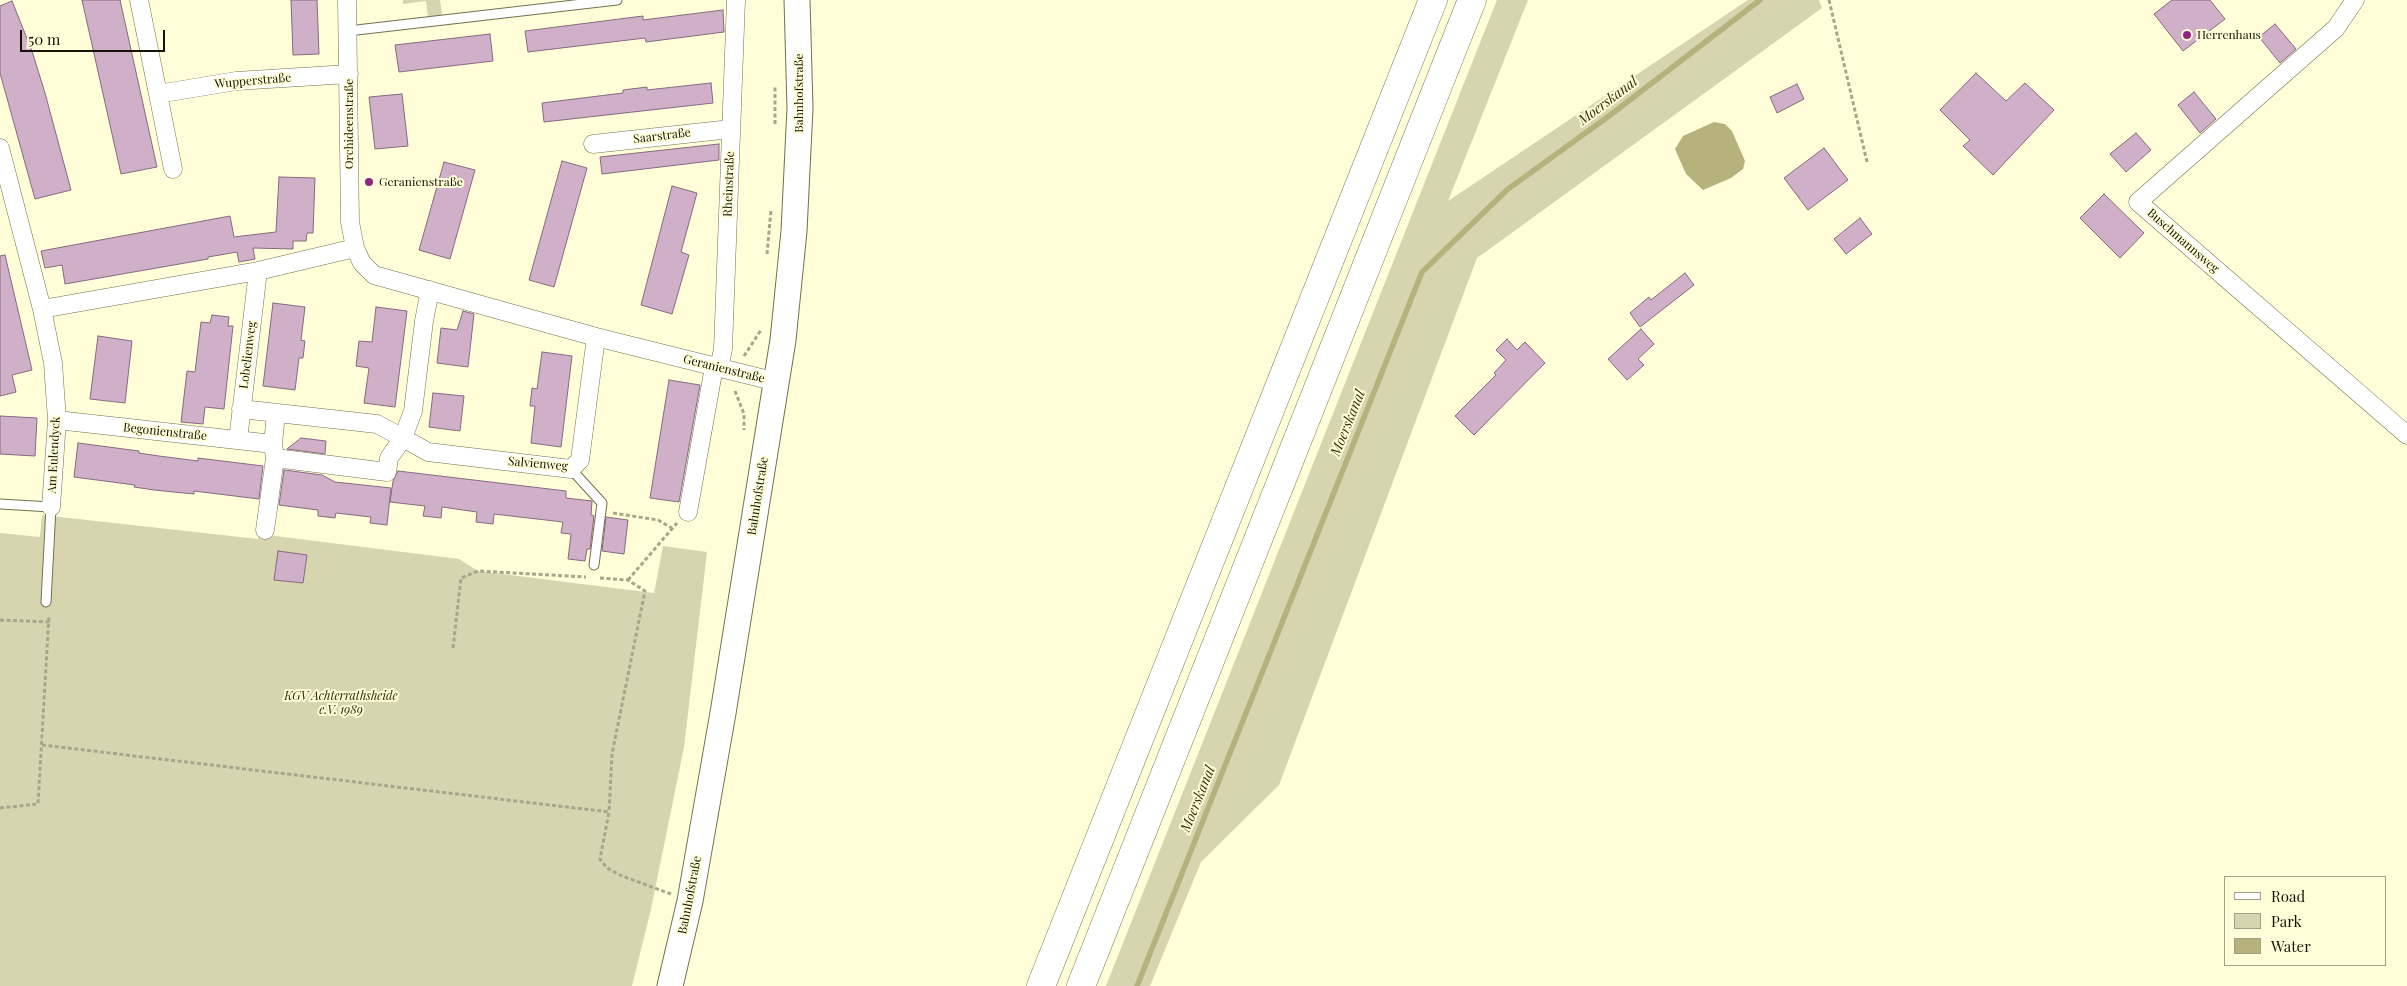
<!DOCTYPE html>
<meta charset="utf-8">
<style>
body{margin:0}
#map{position:relative;width:2407px;height:986px;overflow:hidden;background:#fffed8;font-family:"Playfair Display",serif}
canvas{display:block}
.legend{position:absolute;left:2224px;top:876px;width:162px;height:90px;box-sizing:border-box;background:#fffed8;border:1px solid #a1a084;margin:0;padding:6px 9px;list-style:none;font-size:15px;color:#141307}
.legend li{display:flex;align-items:center;gap:10px;height:25px}
.legend b{width:25px;border:1px solid #a1a084}
.scale{position:absolute;left:20px;top:30px;width:145px;height:22px;box-sizing:border-box;border:2px solid #141307;border-top:0;padding-left:6px;font-size:15px;line-height:18px;white-space:nowrap;color:#141307;-webkit-text-stroke:4px #fffed8;paint-order:stroke}
</style>
<div id="map">
<canvas width="2407" height="986"></canvas>
<ul class="legend">
<li><b style="height:6px;background:#fff"></b>Road</li>
<li><b style="height:14px;background:#d6d5b0"></b>Park</li>
<li><b style="height:14px;background:#b5b27b"></b>Water</li>
</ul>
<div class="scale">50 m</div>
</div>
<script>
const ctx = document.querySelector('canvas').getContext('2d');
ctx.lineJoin = 'round';
function paint(path, color) {
  ctx.fillStyle = color;
  ctx.fill(path, 'evenodd');
}
function poly(rows) {
  const path = new Path2D();
  for (const r of rows) {
    path.moveTo(r[0], r[1]);
    for (let i = 2; i < r.length; i += 2) path.lineTo(r[i], r[i + 1]);
  }
  return path;
}
function stroke(path, color, width, dash) {
  ctx.strokeStyle = color;
  ctx.lineWidth = width;
  ctx.lineCap = dash ? 'butt' : 'round';
  ctx.setLineDash(dash || []);
  ctx.stroke(path);
}
function write(font, color, halo, rows, align = 'center') {
  ctx.font = font + ' "Playfair Display",serif';
  ctx.lineWidth = 4;
  ctx.setLineDash([]);
  ctx.textBaseline = 'middle';
  ctx.strokeStyle = halo;
  ctx.fillStyle = color;
  for (const [text, x, y, turn = 0] of rows) {
    ctx.save();
    ctx.translate(x, y);
    ctx.rotate((+turn || 0) * Math.PI / 180);
    ctx.textAlign = isNaN(turn) ? turn : align;
    if (halo) ctx.strokeText(text, 0, 0);
    ctx.fillText(text, 0, 0);
    ctx.restore();
  }
}
paint(poly([
 [403,0,440,0,442,15,428,17,426,1,403,4],
 [1497,0,1528,0,1448,201,1748,0,1819,0,1822,8,1477,258,1279,785,1201,862,1150,986,1106,986],
 [42,515,258,539,259,534,459,559,478,571,654,593,663,546,707,552,684,747,651,909,632,986,0,986,0,533,40,537]
]), '#d6d5b0');
paint(poly([
 [1714,122,1725,124,1732,131,1745,161,1743,169,1731,178,1703,190,1686,174,1675,149,1683,136]
]), '#b5b27b');
stroke(poly([
 [1137,986,1422,272,1508,189,1609,116,1760,0]
]), '#b5b27b', 5.5);
const building = poly([
 [82,0,120,0,157,167,121,174,82,0],
 [291,0,317,0,319,54,293,55,291,0],
 [2172,0,2210,0,2225,19,2183,51,2154,14,2172,0],
 [12,1,32,51,45,93,71,190,35,199,0,73,0,6,12,1],
 [723,10,724,32,646,42,645,38,528,52,525,31,643,16,643,20,723,10],
 [2275,24,2296,49,2280,63,2259,37,2275,24],
 [490,34,493,61,399,72,395,45,490,34],
 [1976,73,2006,101,2025,83,2054,110,1993,175,1963,146,1970,140,1940,110,1976,73],
 [711,83,713,103,544,122,542,103,623,93,623,90,647,87,647,90,711,83],
 [1797,84,1804,99,1777,113,1770,97,1797,84],
 [2194,92,2216,119,2200,133,2178,105,2194,92],
 [402,94,408,146,375,149,369,97,402,94],
 [2136,133,2151,150,2126,172,2110,154,2136,133],
 [719,144,719,160,602,174,600,157,719,144],
 [1824,148,1848,180,1808,210,1784,178,1824,148],
 [562,161,587,168,554,287,529,280,562,161],
 [444,162,475,170,450,259,419,250,444,162],
 [279,177,315,178,313,233,307,233,306,241,293,241,293,249,253,248,255,259,239,262,237,252,208,257,208,259,65,284,62,265,45,268,41,251,230,216,234,237,276,232,279,177],
 [672,186,697,193,681,252,689,255,672,314,641,305,672,186],
 [2104,194,2144,233,2120,258,2080,218,2104,194],
 [1860,218,1872,234,1846,254,1834,239,1860,218],
 [5,255,32,370,12,375,16,392,0,396,0,256,5,255],
 [1685,273,1694,285,1640,327,1630,313,1649,297,1651,300,1685,273],
 [273,303,305,307,301,340,305,341,303,358,299,358,295,390,263,386,273,303],
 [376,307,407,311,395,407,364,403,369,368,356,366,359,341,372,342,376,307],
 [463,311,474,314,468,367,437,363,441,328,457,330,463,311],
 [212,315,229,317,228,326,233,326,224,409,205,407,203,424,181,422,187,371,195,372,201,322,210,323,212,315],
 [1641,329,1654,344,1638,359,1644,365,1627,380,1608,359,1641,329],
 [98,336,132,341,125,403,90,399,98,336],
 [1507,339,1517,350,1525,342,1545,363,1474,435,1455,416,1496,375,1494,373,1506,360,1496,350,1507,339],
 [542,352,572,356,561,447,531,443,535,406,530,406,532,388,537,389,542,352],
 [669,380,700,385,679,502,650,498,669,380],
 [433,393,464,396,460,431,429,427,433,393],
 [0,416,37,418,35,456,0,454,0,416],
 [301,438,326,441,325,454,287,449,301,438],
 [78,443,139,451,139,453,159,456,198,461,198,458,263,466,259,499,194,491,194,494,154,490,134,487,135,485,74,477,78,443],
 [284,470,322,475,335,482,391,488,387,525,370,523,371,517,336,513,335,518,327,517,318,516,318,510,279,505,284,470],
 [398,471,566,491,566,498,592,501,591,515,594,516,590,549,587,549,585,561,568,559,571,534,561,533,563,522,494,514,493,524,476,522,477,512,442,507,441,518,423,516,425,506,390,502,393,481,398,471],
 [606,517,628,520,624,554,602,551,606,517],
 [278,551,307,555,303,583,274,580,278,551]
]);
paint(building, '#cfb0c8');
stroke(building, '#86697f', 1);
const service = poly([
 [348,31,617,0],
 [571,469,602,503,594,565],
 [0,504,51,507,46,602]
]);
const minor = poly([
 [139,0,158,94,236,81,349,74],
 [347,0,350,222,355,248,362,263,374,275,596,337,777,382],
 [2355,0,2336,28,2138,202,2407,435],
 [158,94,173,169],
 [593,144,731,129],
 [0,148,42,309,53,363,57,420,51,507],
 [430,290,424,321,413,411,403,438,428,452,571,469,580,460,596,337],
 [42,309,258,271,355,248],
 [719,368,723,349,736,0],
 [241,409,377,424,403,438,389,458,387,472,275,458],
 [57,420,273,444,275,458,265,530],
 [238,440,258,271],
 [273,444,276,413],
 [688,512,714,367]
]);
const secondary = poly([
 [670,986,690,901,723,713,783,340,794,231,800,108,797,0]
]);
const motorway = poly([
 [1041,986,1433,0],
 [1081,986,1472,0]
]);
stroke(service, '#72704f', 11);
stroke(minor, '#72704f', 19);
stroke(secondary, '#72704f', 27);
stroke(motorway, '#72704f', 29);
stroke(poly([
 [1829,0,1867,162],
 [775,124,775,86],
 [767,254,771,210],
 [744,356,761,330],
 [735,391,744,414,744,430],
 [613,513,658,520,672,528],
 [600,578,628,580,645,591,612,754,609,812],
 [628,580,677,523],
 [0,620,50,622],
 [453,648,461,578,478,571,586,577],
 [42,745,609,812,600,859,607,868,622,876,671,894],
 [0,808,38,804,49,615]
]), '#a7a68a', 3, [4, 2.5]);
stroke(service, '#fff', 9);
stroke(minor, '#fff', 18);
stroke(secondary, '#fff', 25);
stroke(motorway, '#fff', 28);
for (const [x, y, r, color] of [
 [2187,35,5,"#922283"],
 [369,182,5,"#922283"]
]) {
  const dot = new Path2D();
  dot.arc(x, y, r, 0, 2 * Math.PI);
  ctx.fillStyle = color;
  ctx.fill(dot);
  stroke(dot, '#fffed8', 2);
}
write('12px', '#141307', '#fffed8', [
 ["Herrenhaus",2197,35],
 ["Geranienstraße",379,182]
], 'left');
write('12px', '#141307', '#fffed8', [
 ["Wupperstraße",253,81,-5],
 ["Bahnhofstraße",799,93,-90],
 ["Orchideenstraße",349,124,-90],
 ["Saarstraße",662,136,-7],
 ["Rheinstraße",729,184,-88],
 ["Buschmannsweg",2183,241,41],
 ["Lobelienweg",248,355,-83],
 ["Geranienstraße",724,369,14],
 ["Begonienstraße",165,432,6],
 ["Am Eulendyck",54,455,-87],
 ["Salvienweg",538,464,5],
 ["Bahnhofstraße",758,496,-81],
 ["Bahnhofstraße",690,895,-79]
]);
write('italic 12px', '#2f2c00', '#fffed8', [
 ["KGV Achterrathsheide",341,696],
 ["e.V. 1989",341,710]
]);
write('italic 14px', '#322f02', '#fffed8', [
 ["Moerskanal",1608,101,-37],
 ["Moerskanal",1348,423,-68],
 ["Moerskanal",1198,799,-68]
]);
</script>
